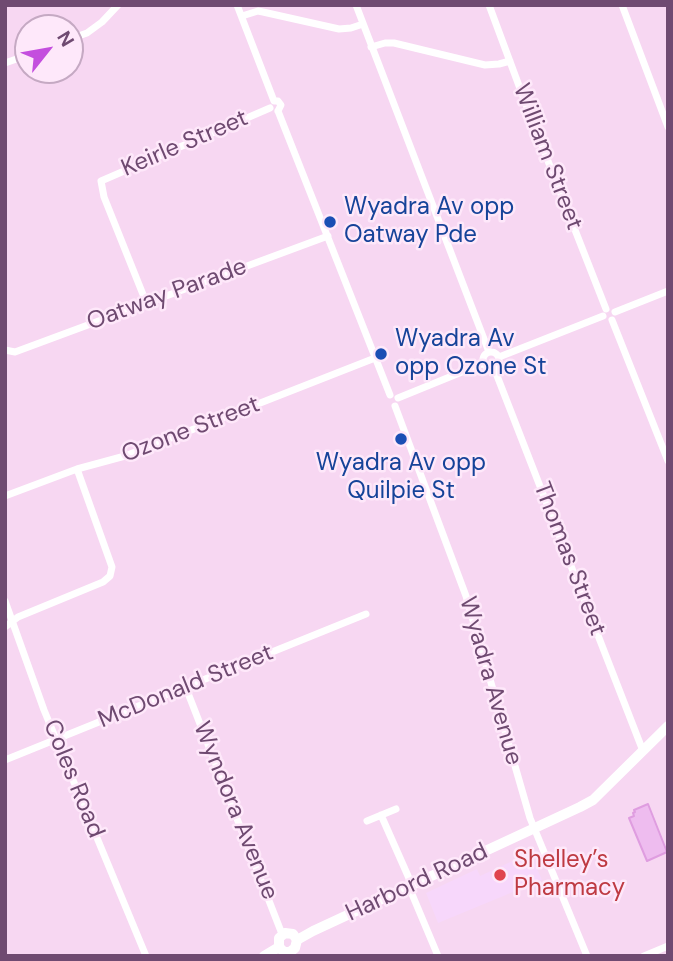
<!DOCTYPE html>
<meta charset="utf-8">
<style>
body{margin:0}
#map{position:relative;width:673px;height:961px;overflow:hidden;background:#fbe2f6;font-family:"DM Sans",sans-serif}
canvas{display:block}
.frame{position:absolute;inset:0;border:7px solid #6f4a71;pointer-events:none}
.north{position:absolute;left:14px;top:14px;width:70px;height:70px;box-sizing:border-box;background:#fee8fa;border:2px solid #c5a9c3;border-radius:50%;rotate:59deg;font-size:19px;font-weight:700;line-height:28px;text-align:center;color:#6f4a71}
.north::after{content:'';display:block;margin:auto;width:24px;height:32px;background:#c44ede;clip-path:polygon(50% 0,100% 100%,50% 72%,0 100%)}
</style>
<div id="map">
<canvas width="673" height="961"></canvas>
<div class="frame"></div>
<div class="north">N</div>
</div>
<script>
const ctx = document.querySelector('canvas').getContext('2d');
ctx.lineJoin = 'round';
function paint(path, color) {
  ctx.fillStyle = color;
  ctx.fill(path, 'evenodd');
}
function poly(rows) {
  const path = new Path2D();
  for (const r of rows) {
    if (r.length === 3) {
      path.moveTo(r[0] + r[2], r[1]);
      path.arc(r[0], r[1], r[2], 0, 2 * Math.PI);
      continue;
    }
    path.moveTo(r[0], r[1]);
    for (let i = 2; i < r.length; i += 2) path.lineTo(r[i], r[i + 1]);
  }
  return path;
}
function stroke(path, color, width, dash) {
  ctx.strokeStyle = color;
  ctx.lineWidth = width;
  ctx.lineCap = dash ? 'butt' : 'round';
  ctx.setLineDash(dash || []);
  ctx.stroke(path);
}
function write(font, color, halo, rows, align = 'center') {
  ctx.font = font + ' "DM Sans",sans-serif';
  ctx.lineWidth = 5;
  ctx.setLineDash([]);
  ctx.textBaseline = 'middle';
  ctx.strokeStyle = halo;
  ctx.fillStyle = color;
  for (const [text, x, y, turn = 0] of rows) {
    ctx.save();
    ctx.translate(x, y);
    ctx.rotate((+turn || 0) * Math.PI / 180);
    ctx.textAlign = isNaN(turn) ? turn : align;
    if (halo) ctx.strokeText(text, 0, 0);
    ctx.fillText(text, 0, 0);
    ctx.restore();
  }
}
paint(poly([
 [5,5,668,5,668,956,5,956],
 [28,28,70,28,70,70,28,70]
]), '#f7d7f2');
paint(poly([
 [530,853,542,880,438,923,426,893,477,869,480,876]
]), '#f7d7fb');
const building = poly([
 [648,804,667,852,647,861,629,818,634,816,633,813,635,812,634,810,648,804]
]);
paint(building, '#eebcef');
stroke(building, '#df9de0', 2);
stroke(poly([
 [237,5,274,101,278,101,281,105,278,111],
 [356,5,489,352],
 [489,5,528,110,606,309],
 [622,5,668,127],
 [242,16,258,11,263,12,339,29,351,28,363,24],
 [70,39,87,33,102,22,118,5],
 [371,47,385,43,394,43,485,65,499,64,510,61],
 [5,63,28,55],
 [278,111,390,395],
 [146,302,104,197,101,181,270,108],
 [615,312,668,291],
 [612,320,668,461],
 [5,350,15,352,328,236],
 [491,360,8],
 [499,357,603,316],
 [494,368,643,751],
 [398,398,484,363],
 [395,406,466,596,530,818,587,956],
 [5,496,77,469,125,456,375,358],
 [5,601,44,710,146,956],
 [5,627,18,617,103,582,110,576,112,567,77,469],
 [186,688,282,934],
 [5,760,366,614],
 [381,815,412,885],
 [367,821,396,809],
 [409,887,438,956],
 [644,956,668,946]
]), '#fff', 7);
stroke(poly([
 [297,940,313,931,580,807,593,800,668,726],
 [279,947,279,938,285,933,293,934,297,940],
 [279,947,284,952,290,952,295,948,297,940],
 [264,956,279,947]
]), '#fff', 10);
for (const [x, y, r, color] of [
 [330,222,7,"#1a4fb4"],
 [381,354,7,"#1a4fb4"],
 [401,439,7,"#1a4fb4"],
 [500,875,7,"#e0444e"]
]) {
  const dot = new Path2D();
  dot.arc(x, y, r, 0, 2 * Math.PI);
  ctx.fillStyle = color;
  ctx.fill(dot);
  stroke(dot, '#fee8fa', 2.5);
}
write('24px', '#6f4a71', '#fee8fa', [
 ["Keirle Street",185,144,-23],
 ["William Street",547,157,69],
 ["Oatway Parade",167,295,-20],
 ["Ozone Street",191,430,-21],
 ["Thomas Street",569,559,69],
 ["Wyadra Avenue",490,681,74],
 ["McDonald Street",186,687,-22],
 ["Coles Road",73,779,68],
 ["Wyndora Avenue",235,811,68],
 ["Harbord Road",417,883,-25]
]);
write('24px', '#164399', '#fee8fa', [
 ["Wyadra Av opp",344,208],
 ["Oatway Pde",344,236],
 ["Wyadra Av",395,340],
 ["opp Ozone St",395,368],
 ["Wyadra Av opp",401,464,"center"],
 ["Quilpie St",401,492,"center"]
], 'left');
write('24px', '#be3a42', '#fee8fa', [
 ["Shelley’s",514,861],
 ["Pharmacy",514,889]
], 'left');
</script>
